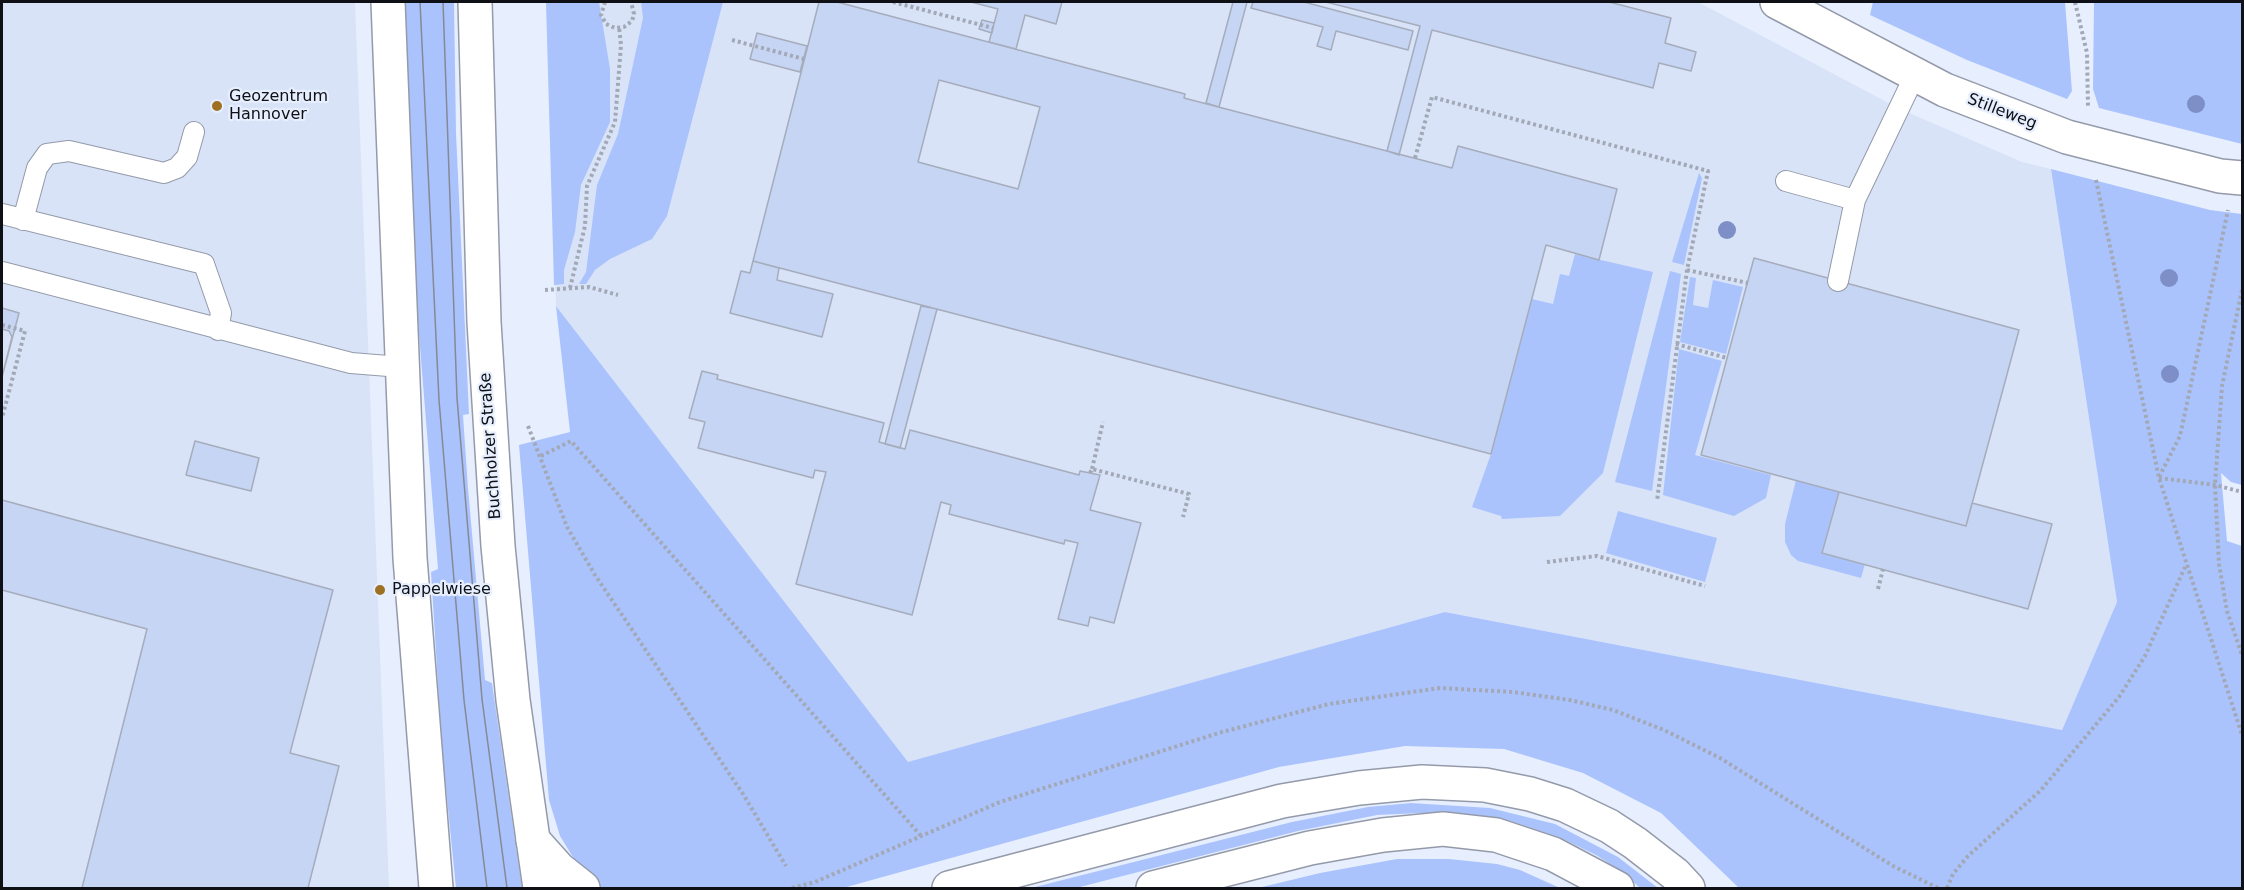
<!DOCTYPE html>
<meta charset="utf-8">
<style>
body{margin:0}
#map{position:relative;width:2244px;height:890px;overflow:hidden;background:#e7efff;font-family:"DejaVu Sans",sans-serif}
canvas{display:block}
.frame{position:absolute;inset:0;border:3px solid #0e1016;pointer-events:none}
</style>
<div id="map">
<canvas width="2244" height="890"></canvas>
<div class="frame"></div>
</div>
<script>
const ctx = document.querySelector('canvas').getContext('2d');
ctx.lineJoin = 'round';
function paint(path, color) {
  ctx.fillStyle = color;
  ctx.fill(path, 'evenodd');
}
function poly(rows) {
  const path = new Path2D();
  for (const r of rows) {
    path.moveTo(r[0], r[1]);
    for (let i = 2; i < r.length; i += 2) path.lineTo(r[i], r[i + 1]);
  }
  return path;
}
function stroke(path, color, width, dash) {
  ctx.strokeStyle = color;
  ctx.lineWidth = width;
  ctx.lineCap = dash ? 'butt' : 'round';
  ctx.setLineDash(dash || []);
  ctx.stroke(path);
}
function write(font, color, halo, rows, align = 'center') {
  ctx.font = font + ' "DejaVu Sans",sans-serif';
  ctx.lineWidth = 4.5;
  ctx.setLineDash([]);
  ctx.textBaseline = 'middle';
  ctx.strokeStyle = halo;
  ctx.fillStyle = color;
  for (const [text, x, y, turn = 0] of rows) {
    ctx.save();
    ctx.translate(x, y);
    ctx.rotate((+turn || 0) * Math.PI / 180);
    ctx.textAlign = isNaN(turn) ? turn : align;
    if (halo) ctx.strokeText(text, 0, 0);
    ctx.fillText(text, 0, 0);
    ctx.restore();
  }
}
paint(poly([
 [2,2,355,2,389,888,2,888],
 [546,2,1698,2,1898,108,2022,162,2051,169,2117,603,2062,730,1445,612,908,763,556,306]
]), '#d8e3f8');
paint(poly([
 [404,2,454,2,456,133,469,414,463,415,468,488,485,680,492,683,522,888,456,888,442,749,431,572,438,569,414,273],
 [546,2,599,2,610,69,610,122,581,185,575,232,564,270,564,284,554,285],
 [641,2,723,2,667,216,652,239,610,259,595,270,586,284,579,284,586,272,597,185,618,134,643,18],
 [1873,2,2065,2,2072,91,2067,99,1967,60,1870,15],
 [2094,2,2242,3,2242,144,2099,108,2093,89],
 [2051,169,2210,210,2242,214,2242,485,2231,482,2221,473,2227,541,2242,546,2242,888,1739,888,1661,813,1583,773,1504,749,1405,746,1279,767,843,888,601,888,579,867,560,836,549,800,519,445,570,432,556,306,908,762,1445,612,2062,730,2117,602],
 [1699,173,1702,178,1684,265,1672,262],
 [1575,254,1653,272,1603,473,1560,516,1502,519,1501,516,1472,507,1491,454,1532,299,1553,304,1560,274,1569,276],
 [1670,271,1681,274,1652,491,1615,482],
 [1690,277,1696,278,1693,305,1708,308,1713,280,1743,287,1726,354,1680,342],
 [1679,349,1722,361,1695,455,1771,475,1766,498,1734,516,1663,495],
 [1796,480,1839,492,1822,552,1865,564,1861,578,1798,561,1791,555,1785,542,1785,524],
 [1618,511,1717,538,1705,582,1606,553],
 [1411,803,1490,808,1555,824,1618,857,1658,888,1640,888,1624,873,1596,855,1565,840,1513,822,1466,814,1421,813,1377,815,1298,831,1076,888,1031,888,1292,822,1368,807],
 [1397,859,1449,859,1497,864,1520,870,1560,888,1258,888,1320,873]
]), '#abc3fd');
const building = poly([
 [819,2,837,2,1185,94,1184,98,1452,168,1458,146,1617,189,1599,260,1546,245,1491,454,753,261,819,2],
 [939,80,1040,107,1018,189,918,162,939,80],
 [971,2,1062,2,1056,24,1025,15,1016,49,989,42,998,9,971,2],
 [1233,2,1247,2,1219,107,1206,103,1233,2],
 [1253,2,1304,2,1413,31,1408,50,1336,31,1331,50,1317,46,1323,27,1251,8,1253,2],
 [1326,2,1609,2,1671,18,1665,43,1696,52,1691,71,1659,63,1653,88,1432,30,1399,155,1387,151,1420,26,1326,2],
 [982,20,994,23,992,33,979,29,982,20],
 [757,33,807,46,800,72,750,59,757,33],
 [1754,258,2019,330,1966,526,1701,455,1754,258],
 [753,261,779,268,777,280,833,294,822,337,730,313,741,271,750,273,753,261],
 [921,306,937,309,900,448,885,444,921,306],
 [2,308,19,313,2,377,2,308],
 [2,329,9,331,12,337,2,377,2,329],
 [702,371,718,375,717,379,884,423,879,442,905,449,910,430,1079,475,1080,471,1100,475,1090,510,1141,523,1114,623,1090,617,1088,626,1058,619,1078,543,1065,540,1064,544,949,514,951,505,941,502,912,615,796,584,826,472,815,470,813,478,698,448,705,422,689,418,702,371],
 [195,441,259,458,251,491,186,475,195,441],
 [1839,492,1966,526,1972,503,2052,524,2028,609,1822,553,1839,492],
 [2,500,333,590,290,753,339,766,308,888,82,888,147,629,2,590,2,500]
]);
paint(building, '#c7d5f4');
stroke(building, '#a5acbb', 1.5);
const lane = poly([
 [1786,181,1855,200,1915,75],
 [2,214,204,264,221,313,218,330],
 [23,220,37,168,47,154,69,151,164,173,177,168,187,157,194,132],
 [2,272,351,363,401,367],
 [1838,281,1855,200]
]);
const street = poly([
 [1777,2,1945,90,2067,137,2220,176,2242,178]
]);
const secondary = poly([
 [388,2,410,558,436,888],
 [475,2,484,322,498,546,513,700,540,888]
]);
const highway = poly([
 [533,840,559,869,583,888],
 [949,888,1282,801,1359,788,1422,782,1485,785,1530,794,1565,805,1609,826,1635,843,1675,874,1688,888],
 [1153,888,1310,848,1383,835,1443,829,1496,835,1553,854,1617,888]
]);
stroke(lane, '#949aa9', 22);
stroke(street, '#949aa9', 36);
stroke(secondary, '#949aa9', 36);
stroke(highway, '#949aa9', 36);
stroke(poly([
 [605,2,601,15,606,24,615,28,624,27,632,21,634,14,631,2],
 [893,2,993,28],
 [2075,2,2087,53,2088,107],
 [732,40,804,59],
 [1415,158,1432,97,1708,171,1687,270,1657,501],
 [2096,180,2159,478,2242,735],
 [1687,270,1748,283],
 [570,288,585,226,587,186,615,122,621,45,619,27],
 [545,290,589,287,618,295],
 [2242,290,2222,386,2215,485,2219,564,2227,611,2242,655],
 [2,325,25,331,2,418],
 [1676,344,1727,358],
 [528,426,567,527,595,575,743,794,786,866],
 [541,456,571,441,922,837],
 [1092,469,1103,422],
 [1090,473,1092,469,1189,494,1183,517],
 [2159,477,2180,436,2228,210],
 [2159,478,2215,485,2242,492],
 [1547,562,1597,556,1705,586],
 [1878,589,1883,569],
 [792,888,815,882,1000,802,1222,732,1329,704,1440,688,1513,692,1570,700,1613,710,1664,730,1720,758,1893,866,1938,888],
 [1947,888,1953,874,1968,856,2041,790,2119,697,2145,656,2185,567]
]), '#a2a8b5', 4, [3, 3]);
stroke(lane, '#fff', 20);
stroke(street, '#fff', 33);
stroke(secondary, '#fff', 33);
stroke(highway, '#fff', 33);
stroke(poly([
 [420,2,439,400,464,700,487,888],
 [443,2,457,398,482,699,507,888]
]), '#848994', 1.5);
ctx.fillStyle = '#7d8fc6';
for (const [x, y] of [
 [2196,104],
 [1727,230],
 [2169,278],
 [2170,374]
]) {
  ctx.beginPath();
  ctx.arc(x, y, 9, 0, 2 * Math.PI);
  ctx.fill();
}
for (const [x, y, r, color] of [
 [217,106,6,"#9e7122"],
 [380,590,6,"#9e7122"]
]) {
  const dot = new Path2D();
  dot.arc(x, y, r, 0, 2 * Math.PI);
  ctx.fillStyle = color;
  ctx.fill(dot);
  stroke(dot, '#e7efff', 2);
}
write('16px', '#0e1016', '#e7efff', [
 ["Geozentrum",229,97],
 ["Hannover",229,115],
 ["Pappelwiese",392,590]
], 'left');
write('16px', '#0e1016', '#e7efff', [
 ["Stilleweg",2002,112,21],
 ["Buchholzer Straße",491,446,-94]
]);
</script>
